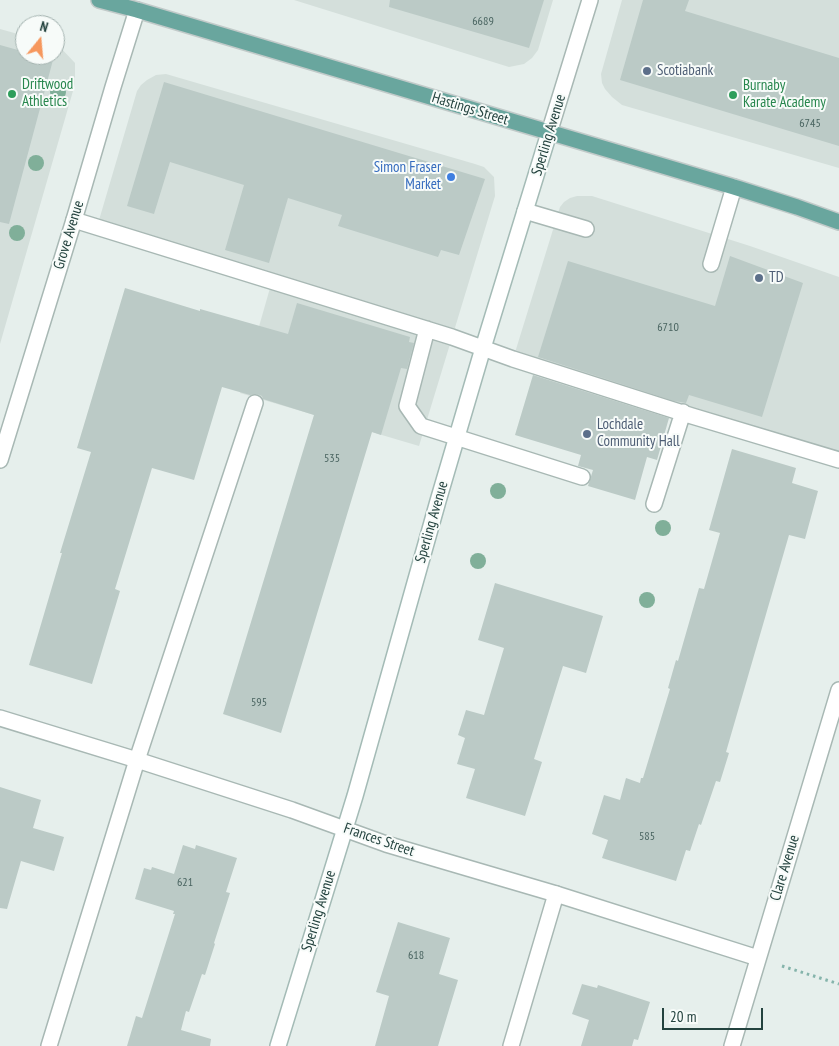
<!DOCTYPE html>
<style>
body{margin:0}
#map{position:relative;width:839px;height:1046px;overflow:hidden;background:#e6efec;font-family:"PT Sans Narrow",sans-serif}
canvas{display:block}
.north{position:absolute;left:15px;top:15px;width:50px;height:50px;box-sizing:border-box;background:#f7fbf9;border:1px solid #a2b1ae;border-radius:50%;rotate:17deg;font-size:14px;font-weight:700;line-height:20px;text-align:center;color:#23423e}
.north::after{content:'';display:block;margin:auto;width:18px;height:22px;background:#f6975d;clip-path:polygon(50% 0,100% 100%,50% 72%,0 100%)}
.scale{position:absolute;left:662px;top:1008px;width:101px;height:22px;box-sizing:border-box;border:2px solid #23423e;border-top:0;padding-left:6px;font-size:15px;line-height:18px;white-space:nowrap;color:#23423e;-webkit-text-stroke:4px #f7fbf9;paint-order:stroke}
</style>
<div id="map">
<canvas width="839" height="1046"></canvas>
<div class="north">N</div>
<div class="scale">20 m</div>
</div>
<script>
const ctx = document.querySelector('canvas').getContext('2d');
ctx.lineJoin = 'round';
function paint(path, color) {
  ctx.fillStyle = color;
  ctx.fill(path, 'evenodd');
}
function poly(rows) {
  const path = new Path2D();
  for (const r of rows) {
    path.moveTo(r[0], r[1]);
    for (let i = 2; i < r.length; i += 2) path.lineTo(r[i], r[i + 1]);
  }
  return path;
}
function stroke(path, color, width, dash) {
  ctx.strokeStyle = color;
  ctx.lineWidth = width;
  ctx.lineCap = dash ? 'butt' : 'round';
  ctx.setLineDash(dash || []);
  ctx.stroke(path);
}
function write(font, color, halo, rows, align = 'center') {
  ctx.font = font + ' "PT Sans Narrow",sans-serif';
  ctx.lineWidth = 4;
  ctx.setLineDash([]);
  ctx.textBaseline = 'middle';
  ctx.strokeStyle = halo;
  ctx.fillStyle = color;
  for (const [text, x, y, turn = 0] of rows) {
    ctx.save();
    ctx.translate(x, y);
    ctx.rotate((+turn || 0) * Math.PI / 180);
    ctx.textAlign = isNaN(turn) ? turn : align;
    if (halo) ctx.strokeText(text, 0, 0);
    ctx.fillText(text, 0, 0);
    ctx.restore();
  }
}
paint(poly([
 [294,0,553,0,538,50,532,58,524,64,509,67],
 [622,0,839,0,839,168,622,105,612,97,605,89,602,83,601,74],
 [0,29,25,36,25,55,55,55,55,44,58,45,75,63,75,84,0,344],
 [166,74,475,164,484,167,494,177,495,196,419,446,240,393,272,281,97,227,137,91,141,85,147,80,156,75],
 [577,196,592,196,750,246,839,277,839,460,513,359,560,207,564,202,570,198]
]), '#d4dfdb');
paint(poly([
 [390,0,544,0,529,48,389,7],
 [643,0,689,0,685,11,839,58,839,146,620,80],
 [0,45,25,52,25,55,37,55,53,60,9,224,0,222],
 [164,82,485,179,459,255,441,250,438,257,338,226,342,215,288,198,269,263,225,250,244,185,170,162,154,214,127,206],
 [730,256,803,283,762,417,689,395,686,403,674,401,538,357,568,261,715,306],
 [125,288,200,311,200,309,288,334,297,303,410,337,409,342,414,343,407,369,401,368,381,435,372,432,281,733,223,714,314,415,263,399,262,396,257,394,254,394,250,395,222,387,194,480,152,468,115,589,120,591,92,684,29,665,62,553,60,553,91,452,77,448],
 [533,375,669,418,657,460,647,457,635,500,588,486,593,470,578,466,581,455,515,435],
 [732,449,796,468,792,483,818,491,805,539,789,535,726,752,729,753,720,782,716,781,701,825,699,824,690,851,686,850,676,881,602,858,608,840,592,834,604,795,620,800,626,778,640,783,641,778,643,778,670,689,668,688,676,660,678,661,699,588,704,589,720,533,709,530],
 [495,583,603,616,586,673,563,666,534,759,542,762,525,816,466,798,475,769,457,764,465,738,458,735,466,710,484,715,504,648,478,640],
 [0,787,41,800,33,828,64,837,54,871,21,861,7,909,0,908],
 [183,845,195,849,196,845,237,858,226,892,230,893,214,943,215,944,205,975,202,974,189,1012,186,1011,181,1030,211,1039,210,1046,127,1046,136,1016,142,1018,175,914,173,914,174,911,135,899,144,868,151,870,152,867,174,874],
 [398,922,450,938,439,974,458,980,438,1046,375,1046,389,996,376,992],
 [582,984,597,988,598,985,650,1002,638,1040,634,1039,632,1046,581,1046,589,1020,572,1014]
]), '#bbcac6');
const lane = poly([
 [525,211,586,229],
 [74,220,452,337,513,359,692,416,839,460],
 [711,264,734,187],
 [427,329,407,406,421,426,582,477],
 [654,504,683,412],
 [49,1046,137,760,255,403],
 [511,1046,556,894]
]);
const street = poly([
 [549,133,590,0],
 [0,460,74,220,113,87,137,10],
 [0,718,137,760,292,810,386,844,556,894,758,958],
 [732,1046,839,690]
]);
const secondary = poly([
 [278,1046,355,796,438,501,483,348,549,133]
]);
const primary = poly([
 [99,0,137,10,734,187,797,207,839,222]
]);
stroke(lane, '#a8b8b4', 18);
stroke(street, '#a8b8b4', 18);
stroke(secondary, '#a4bbb6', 18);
stroke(primary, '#c1cac9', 18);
stroke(poly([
 [782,966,839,984]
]), '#85b4ab', 3, [2.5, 4]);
stroke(lane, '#fff', 15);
stroke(street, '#fff', 15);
stroke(secondary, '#fff', 15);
stroke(primary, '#69a69e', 15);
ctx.fillStyle = '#80af99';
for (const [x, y] of [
 [58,92],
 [36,163],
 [17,233],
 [498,491],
 [663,528],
 [478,561],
 [647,600]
]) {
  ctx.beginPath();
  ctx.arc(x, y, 8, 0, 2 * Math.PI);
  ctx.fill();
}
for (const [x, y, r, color] of [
 [647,71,5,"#5c6f8a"],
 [12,94,5,"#2e9e5b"],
 [733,95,5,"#2e9e5b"],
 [451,177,5,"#3f7fe0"],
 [759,278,5,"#5c6f8a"],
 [587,434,5,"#5c6f8a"]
]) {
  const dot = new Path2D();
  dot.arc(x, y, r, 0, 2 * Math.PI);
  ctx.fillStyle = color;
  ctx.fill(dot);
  stroke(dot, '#f7fbf9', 2);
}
write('12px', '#496460', null, [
 ["6689",483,22],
 ["6745",810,124],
 ["6710",668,328],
 ["535",332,459],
 ["595",259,703],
 ["585",647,837],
 ["621",185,883],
 ["618",416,956]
]);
write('15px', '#4e5e75', '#f7fbf9', [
 ["Scotiabank",657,71],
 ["TD",769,278],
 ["Lochdale",597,425],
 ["Community Hall",597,442]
], 'left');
write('15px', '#27864d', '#f7fbf9', [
 ["Driftwood",22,85],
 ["Athletics",22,102],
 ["Burnaby",743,86],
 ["Karate Academy",743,103]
], 'left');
write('15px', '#23423e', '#f7fbf9', [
 ["Hastings Street",470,109,17],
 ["Sperling Avenue",549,135,-73],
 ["Grove Avenue",69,235,-73],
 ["Sperling Avenue",432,522,-74],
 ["Frances Street",379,840,19],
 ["Clare Avenue",785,868,-73],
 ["Sperling Avenue",319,911,-73]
]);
write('15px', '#366cbe', '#f7fbf9', [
 ["Simon Fraser",441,168],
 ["Market",441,185]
], 'right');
</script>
